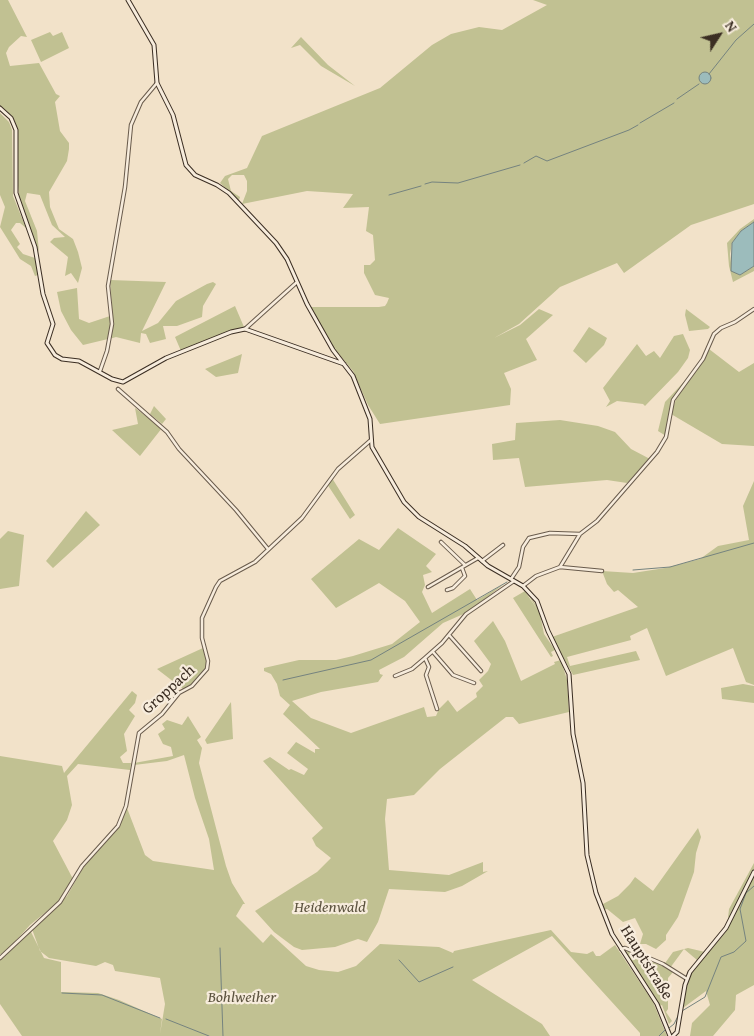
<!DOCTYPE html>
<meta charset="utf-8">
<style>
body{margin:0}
#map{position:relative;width:754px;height:1036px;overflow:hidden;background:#f2e2c9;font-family:"Gentium Book Plus",serif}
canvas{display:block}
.north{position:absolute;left:694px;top:10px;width:50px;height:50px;-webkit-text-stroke:4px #f7ecdc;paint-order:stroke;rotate:55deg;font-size:14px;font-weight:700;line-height:20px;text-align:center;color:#3b2e23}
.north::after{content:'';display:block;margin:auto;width:18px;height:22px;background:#3b2e23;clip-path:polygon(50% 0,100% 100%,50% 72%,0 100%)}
</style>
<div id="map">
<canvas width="754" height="1036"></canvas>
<div class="north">N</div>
</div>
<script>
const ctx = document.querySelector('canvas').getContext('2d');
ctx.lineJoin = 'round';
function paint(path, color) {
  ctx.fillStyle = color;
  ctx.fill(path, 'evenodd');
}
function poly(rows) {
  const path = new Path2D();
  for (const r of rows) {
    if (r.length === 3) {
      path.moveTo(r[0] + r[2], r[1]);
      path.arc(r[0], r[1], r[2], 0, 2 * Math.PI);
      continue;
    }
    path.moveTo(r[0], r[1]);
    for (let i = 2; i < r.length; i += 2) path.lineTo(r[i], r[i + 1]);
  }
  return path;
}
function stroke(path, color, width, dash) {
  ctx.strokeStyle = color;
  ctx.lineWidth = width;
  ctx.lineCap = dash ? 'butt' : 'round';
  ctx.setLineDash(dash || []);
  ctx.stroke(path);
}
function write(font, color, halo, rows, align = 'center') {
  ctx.font = font + ' "Gentium Book Plus",serif';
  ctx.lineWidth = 4.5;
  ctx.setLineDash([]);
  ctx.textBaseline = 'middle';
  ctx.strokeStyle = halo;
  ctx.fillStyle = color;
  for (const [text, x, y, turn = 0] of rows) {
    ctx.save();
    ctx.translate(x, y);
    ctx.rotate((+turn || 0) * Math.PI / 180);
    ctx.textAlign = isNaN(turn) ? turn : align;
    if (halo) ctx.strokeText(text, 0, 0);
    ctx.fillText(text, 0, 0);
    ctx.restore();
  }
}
paint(poly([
 [0,0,8,0,27,37,21,36,9,47,6,53,10,66,39,63,56,94,60,96,55,102,60,131,69,143,69,149,67,161,49,192,50,207,59,229,73,239,78,252,82,268,78,283,71,273,65,276,68,257,50,242,54,238,65,237,52,225,40,195,27,193,25,201,37,231,39,252,20,204,16,167,18,130,13,117,0,106],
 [533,0,754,0,754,204,691,225,624,273,617,263,560,287,519,324,494,338,520,325,539,309,553,315,526,339,537,360,504,373,511,389,510,405,380,424,368,405,353,371,333,347,310,307,379,307,385,306,387,303,389,298,375,295,364,273,364,265,370,265,375,260,373,235,366,231,369,207,343,208,353,194,307,191,242,204,247,191,247,181,244,175,232,175,228,179,231,191,240,197,239,200,220,183,225,176,247,168,262,136,380,88,432,45,451,34,479,27,502,30,547,5],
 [50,32,53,36,62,32,69,48,41,62,31,40],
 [301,37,328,65,355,86,321,66,300,45,291,48],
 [0,113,9,122,12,130,13,196,26,228,20,223,16,223,11,230,20,244,17,247,23,254,35,258,38,275,35,276,31,266,20,259,0,227,5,207,0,195],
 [754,219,754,222,741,231,732,243,730,254,732,271,740,275,754,266,754,271,733,282,729,266,727,243,740,229],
 [110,280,166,282,142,331,158,323,176,301,207,284,213,282,216,284,203,306,202,317,177,326,163,326,166,339,150,343,146,334,141,333,140,343,116,337,109,339,113,324],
 [77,288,79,319,89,323,110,316,111,324,108,339,83,345,71,330,61,311,57,292],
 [235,306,244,327,181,351,175,337],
 [686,309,710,327,708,329,689,331,685,315],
 [589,327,607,338,604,345,586,363,573,351],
 [683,334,690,350,688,358,678,372,645,406,643,404,617,401,606,407,610,401,603,388,637,344,646,356,654,351,660,358,674,336],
 [709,349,739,372,754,363,754,446,722,444,671,414,676,399],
 [242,354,238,373,216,377,205,369],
 [696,369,671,402,666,436,658,431,665,402],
 [154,406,166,419,162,424,150,414],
 [135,408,162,428,140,456,112,430,138,424],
 [560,420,598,426,615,432,631,449,650,459,627,483,607,480,525,487,519,458,493,460,492,444,515,440,516,423],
 [332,478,355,515,350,519,327,484],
 [754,481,754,685,746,682,733,648,666,676,647,628,630,636,631,640,567,657,570,666,636,651,640,660,573,675,552,637,638,607,618,590,614,592,607,584,602,571,633,573,665,568,700,559,718,546,749,540,743,506],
 [86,511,100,525,53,568,46,561],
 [398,528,436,554,426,566,432,572,423,575,425,585,422,592,432,613,470,589,477,600,504,584,468,612,443,623,404,657,379,670,380,674,383,675,378,682,321,692,292,701,311,718,351,733,424,707,427,717,436,716,439,709,448,700,457,712,477,697,476,693,483,686,479,680,488,671,491,664,474,641,493,621,505,641,521,681,555,664,554,662,561,660,567,680,569,712,519,724,513,717,506,717,440,769,414,795,387,799,385,819,389,870,449,875,483,862,483,872,488,871,462,886,445,892,389,889,378,922,367,942,358,939,335,947,302,950,294,947,274,932,255,911,317,872,331,858,316,846,312,838,323,828,263,761,270,757,289,770,291,769,304,775,308,769,287,753,296,742,315,753,315,749,320,749,283,714,290,705,280,696,277,684,271,674,264,671,264,668,299,660,336,660,353,656,392,644,420,622,405,601,379,583,336,608,311,579,359,539,379,550],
 [8,531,24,535,19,586,0,589,0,539],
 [525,591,538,611,526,591,539,609,544,634,555,650,551,652,553,656,551,657,513,598],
 [203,648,207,659,206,669,191,685,183,689,157,669],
 [743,684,754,686,754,703,722,699,721,688],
 [132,691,137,695,135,703,129,710,135,716,124,734,127,751,120,757,123,763,131,763,130,770,78,764,67,776,72,805,67,820,53,841,73,879,57,903,30,925,3,955,0,954,0,756,62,766,64,773],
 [231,702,233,739,207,744,205,740],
 [188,716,201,737,197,740,202,748,199,763,226,866,232,883,245,904,243,904,236,916,263,943,271,934,306,966,319,970,338,972,356,966,380,944,439,947,453,953,454,951,551,930,571,952,587,954,593,951,596,956,600,956,615,945,653,1002,667,1036,640,1036,640,1033,552,936,472,980,542,1024,550,1036,22,1036,0,1004,0,960,30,930,44,958,61,962,61,992,98,993,119,1000,162,1019,160,1034,165,1004,160,978,115,971,113,965,105,962,96,966,49,958,40,951,32,929,67,896,87,861,119,826,127,808,145,855,153,861,214,870,209,839,195,798,184,755,167,761,134,765,134,763,173,756,171,747,163,744,158,734,165,729,162,724,167,720,182,725],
 [698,828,701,837,696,853,694,872,678,917,666,935,666,940,656,949,646,944,640,944,643,934,635,918,623,922,607,909,603,910,596,889,603,904,618,896,630,884,635,877,653,891],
 [754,863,754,985,736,995,735,1010,713,1036,690,1036,692,1023,710,1005,706,991,683,1008,688,981,694,968,725,933,732,914,728,918,729,909],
 [688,948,705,952,697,960,684,949,670,968,665,967,673,972,668,978,668,1009,666,1012,672,1021,669,1024,662,1005,659,1006,625,950,663,966,673,952]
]), '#c1c192');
const water = poly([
 [705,78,6],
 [754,222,754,266,740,275,731,271,732,243,741,231,754,222]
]);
paint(water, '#9cbcbc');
stroke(water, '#75837f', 1);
stroke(poly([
 [709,74,736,40,754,24],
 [677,99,699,84],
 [640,123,674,103],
 [524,163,536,156,547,161,629,130,638,125],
 [425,184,432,182,458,183,520,165],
 [389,195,421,186],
 [633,570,670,567,754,543],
 [283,680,371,660,507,582],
 [220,948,223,1036],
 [399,960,419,982,453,967],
 [62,993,102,995,160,1018],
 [682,1011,705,997,721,957,734,952,746,941,740,909,746,893,754,886],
 [166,1019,209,1036],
 [669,1028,674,1024,679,1014],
 [659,1036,665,1030]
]), '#75837f', 1);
const street = poly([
 [245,329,296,283],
 [100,371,107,351,112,324,108,286,125,187,131,125,141,102,157,83],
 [118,389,167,432,179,449,236,510,268,549],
 [441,542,465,565],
 [482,561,503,545],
 [560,567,602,571],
 [511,579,519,567,523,547,529,538,550,533,580,534],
 [523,586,536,576,560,567,580,534,597,521,657,452,666,437,673,400,703,359,714,334,721,328,735,322,754,309],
 [428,587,478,558],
 [447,590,453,588,465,576,462,568],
 [449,635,481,671],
 [433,652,453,675,474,683],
 [395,676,412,669,425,658],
 [437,709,426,675,429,667,425,658,442,643,466,614,514,581],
 [621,949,625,948,663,964,687,979],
 [0,958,60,902,82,866,118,826,126,806,139,733,162,714,179,693,192,686,207,669,208,661,202,638,202,618,216,587,220,581,255,562,302,518,338,469,371,440]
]);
const secondary = poly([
 [128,0,154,45,157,83,173,115,186,165,195,175,217,185,229,193,276,243,287,259,307,304,333,350,353,376,370,419,372,447,404,502,419,517,465,546,488,566,523,586,537,601,548,631,569,674,573,734,583,783,587,855,596,893,612,934,657,1004,670,1036],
 [0,108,11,118,16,130,16,193,35,247,43,294,53,324,47,343,55,355,62,359,79,361,112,379,123,382,166,358,231,332,245,329,344,364],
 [673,1036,677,1032,685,985,690,972,726,928,754,872]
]);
stroke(street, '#695b4c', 4.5);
stroke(secondary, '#3b2e23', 5);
stroke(street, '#f7ecdc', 2.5);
stroke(secondary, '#f7ecdc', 3);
write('16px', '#3b2e23', '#f7ecdc', [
 ["Groppach",169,690,-42],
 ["Hauptstraße",646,963,58]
]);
write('italic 16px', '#5c533f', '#f7ecdc', [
 ["Heidenwald",330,908],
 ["Bohlweiher",242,998]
]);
</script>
